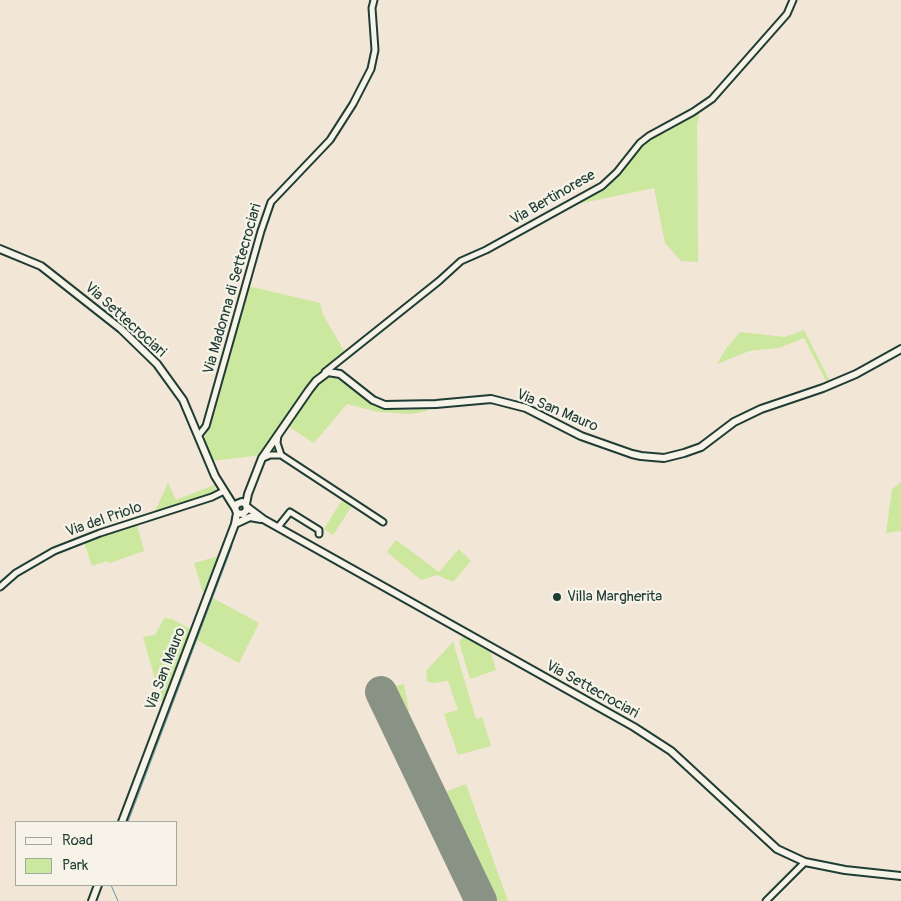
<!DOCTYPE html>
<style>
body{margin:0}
#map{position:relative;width:901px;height:901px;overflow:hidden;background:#f2e6d6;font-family:Pangolin,sans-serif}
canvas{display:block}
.legend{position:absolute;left:15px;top:821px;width:162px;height:65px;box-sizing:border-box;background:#f7f3e8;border:1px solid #a1aaa0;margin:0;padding:6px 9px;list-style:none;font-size:15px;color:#1f3d34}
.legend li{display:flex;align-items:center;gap:10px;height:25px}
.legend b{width:25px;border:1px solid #a1aaa0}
</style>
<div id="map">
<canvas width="901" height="901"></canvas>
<ul class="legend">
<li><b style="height:6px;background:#f7f3e8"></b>Road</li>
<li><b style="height:14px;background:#cce79e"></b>Park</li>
</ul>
</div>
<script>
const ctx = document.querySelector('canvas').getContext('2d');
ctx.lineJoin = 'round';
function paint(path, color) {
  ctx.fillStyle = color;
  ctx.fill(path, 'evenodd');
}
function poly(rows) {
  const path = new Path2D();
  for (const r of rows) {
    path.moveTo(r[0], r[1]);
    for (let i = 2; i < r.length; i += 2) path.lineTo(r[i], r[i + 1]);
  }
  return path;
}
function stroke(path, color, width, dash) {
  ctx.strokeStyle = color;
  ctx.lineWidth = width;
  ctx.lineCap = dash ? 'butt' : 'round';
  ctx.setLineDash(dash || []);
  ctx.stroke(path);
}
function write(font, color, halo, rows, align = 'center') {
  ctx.font = font + ' Pangolin,sans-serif';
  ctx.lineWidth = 4.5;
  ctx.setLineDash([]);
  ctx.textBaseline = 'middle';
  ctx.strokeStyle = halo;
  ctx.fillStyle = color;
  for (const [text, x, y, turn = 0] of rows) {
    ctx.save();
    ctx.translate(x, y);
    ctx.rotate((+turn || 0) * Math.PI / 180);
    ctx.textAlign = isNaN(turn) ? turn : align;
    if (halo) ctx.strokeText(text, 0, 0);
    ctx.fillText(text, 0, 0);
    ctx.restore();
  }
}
paint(poly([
 [700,111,697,125,698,262,681,261,665,243,654,188,573,205,605,187,618,174,631,157,650,136],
 [248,286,320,303,323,315,346,354,319,375,304,393,261,455,212,461,204,442],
 [804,330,831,383,828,385,804,338,779,348,749,351,717,364,725,350,740,332,785,337],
 [333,376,378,407,400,410,427,409,427,411,411,414,378,412,347,404,314,443,288,426,316,384,324,377],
 [901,482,901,531,886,533,892,489],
 [168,483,176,500,214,485,217,493,154,513],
 [342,500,352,506,333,535,324,529],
 [137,525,144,551,110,563,107,561,92,566,84,542],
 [396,540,439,572,459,549,471,561,453,582,437,575,421,580,387,552],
 [219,556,216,565,203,593,194,563],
 [213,598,259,623,239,663,197,640],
 [164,618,172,619,190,629,162,703,143,637,155,635],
 [464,636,491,653,496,670,470,679,459,642],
 [453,642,476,719,482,717,491,746,458,755,444,714,458,710,448,681,432,683,427,681,426,671],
 [404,684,409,712,445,792,466,784,508,901,488,901,385,689]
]), '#cce79e');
stroke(poly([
 [128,822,232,546],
 [111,885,118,901]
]), '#609ba2', 1);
stroke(poly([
 [381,692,481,901]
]), '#889285', 32);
const minor = poly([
 [325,372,439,281,461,261,486,250,602,186,617,172,640,143,649,136,693,112,712,99,787,14,793,0],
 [199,435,206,426,261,231,271,202,330,140,353,104,371,69,375,50,372,8,374,0],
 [278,435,277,443,281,455,383,522],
 [263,458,270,455,281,455],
 [278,527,290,512,319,530,319,534],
 [0,587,16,573,54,551,100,533,212,497,224,491],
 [766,901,805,862]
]);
const major = poly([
 [0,249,41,266,121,329,157,364,183,400,215,476,235,508],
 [246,504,242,502,237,504,235,508,237,513,243,514,247,510,246,504,248,494,262,458,309,390,316,381,328,372,340,374,373,400,385,405,436,404,491,399,526,408,581,436,632,454,641,456,664,458,684,453,701,447,734,422,761,409,823,388,856,374,901,349],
 [247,507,263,519,634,727,671,751,777,849,805,862,845,870,901,876],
 [235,524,250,517,261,519],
 [122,822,235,524,237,513],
 [92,901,98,885]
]);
stroke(minor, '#1f3d34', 9);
stroke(major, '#1f3d34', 10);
stroke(minor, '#f7f3e8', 5);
stroke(major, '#f7f3e8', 6);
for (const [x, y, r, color] of [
 [557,597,5,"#1f3d34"]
]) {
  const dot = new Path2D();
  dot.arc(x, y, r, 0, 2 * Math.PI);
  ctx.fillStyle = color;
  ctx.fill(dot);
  stroke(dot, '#f7f3e8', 2);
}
write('15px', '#1f3d34', '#f7f3e8', [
 ["Via Bertinorese",553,198,-30],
 ["Via Madonna di Settecrociari",233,289,-74],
 ["Via Settecrociari",125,320,42],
 ["Via San Mauro",557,411,23],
 ["Via del Priolo",104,520,-19],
 ["Via San Mauro",166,669,-69],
 ["Via Settecrociari",592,690,29]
]);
write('15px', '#1f3d34', '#f7f3e8', [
 ["Villa Margherita",567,597]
], 'left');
</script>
